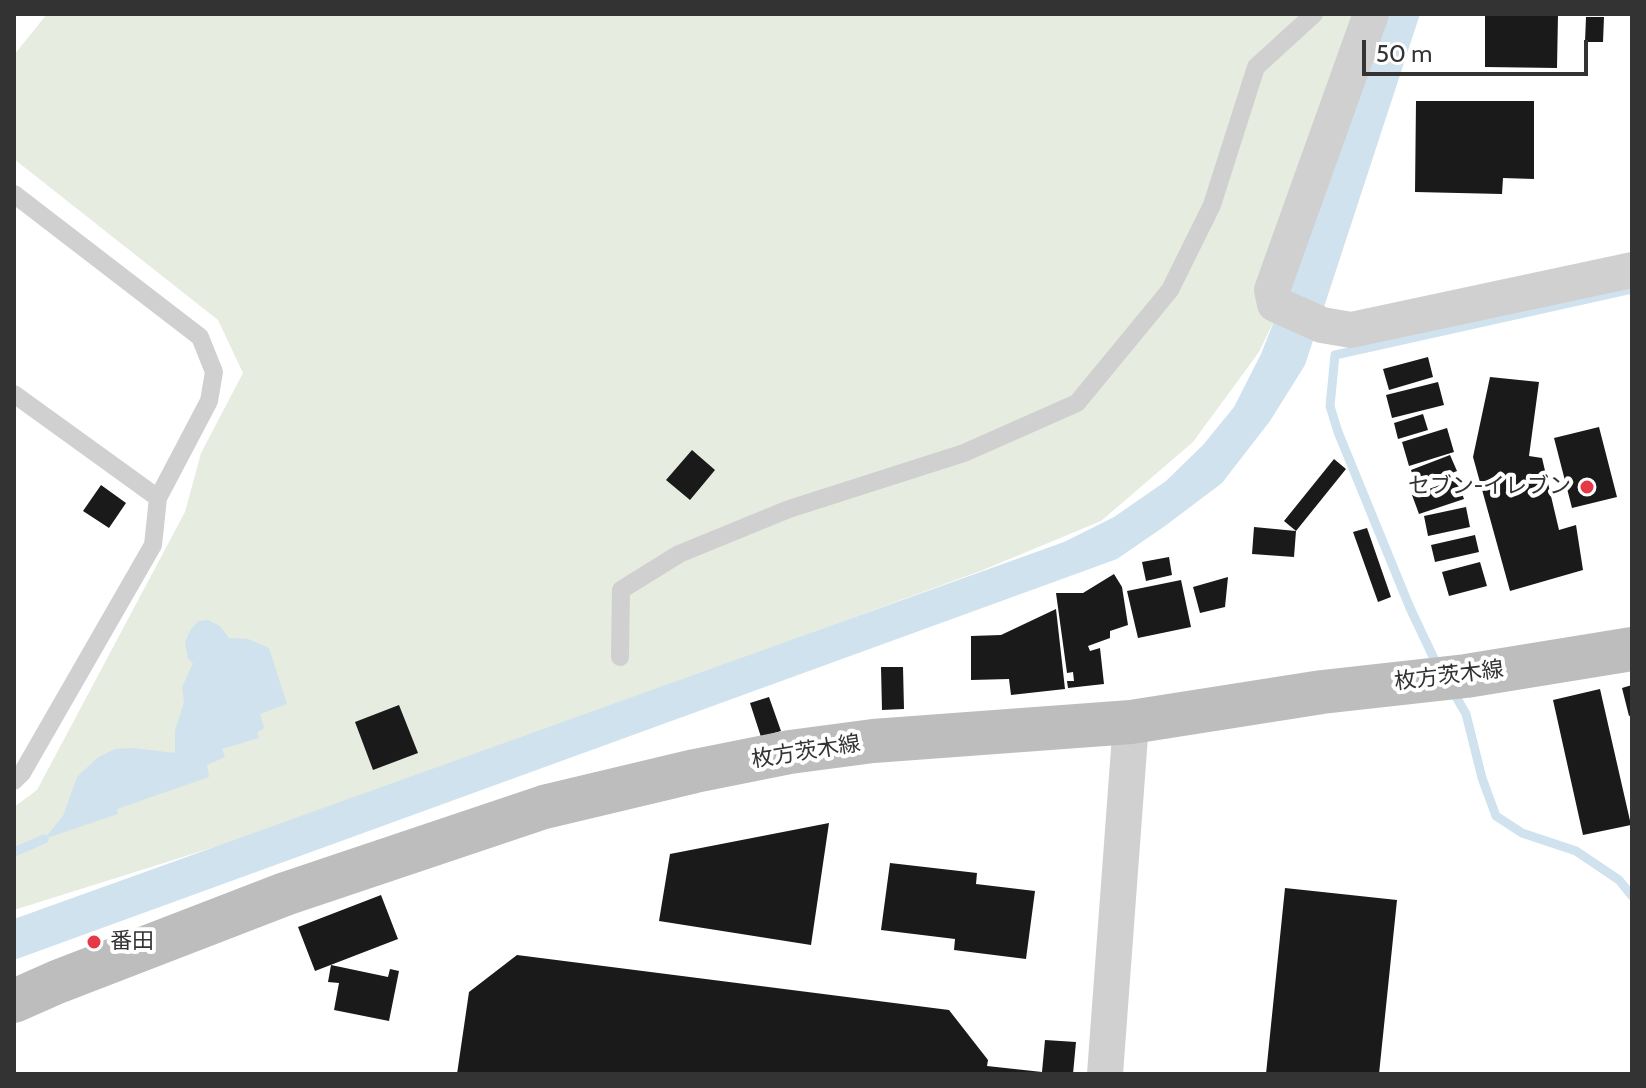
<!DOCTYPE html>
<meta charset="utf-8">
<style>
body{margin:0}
#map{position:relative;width:1646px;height:1088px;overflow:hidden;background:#fff;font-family:Cabin,sans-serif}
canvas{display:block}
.frame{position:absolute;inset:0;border:16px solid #333;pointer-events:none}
.scale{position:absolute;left:1362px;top:40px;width:226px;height:36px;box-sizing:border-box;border:4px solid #333;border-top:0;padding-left:10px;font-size:24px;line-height:28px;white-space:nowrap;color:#333;-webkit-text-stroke:6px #fff;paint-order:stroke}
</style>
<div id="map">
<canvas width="1646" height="1088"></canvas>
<div class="frame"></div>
<div class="scale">50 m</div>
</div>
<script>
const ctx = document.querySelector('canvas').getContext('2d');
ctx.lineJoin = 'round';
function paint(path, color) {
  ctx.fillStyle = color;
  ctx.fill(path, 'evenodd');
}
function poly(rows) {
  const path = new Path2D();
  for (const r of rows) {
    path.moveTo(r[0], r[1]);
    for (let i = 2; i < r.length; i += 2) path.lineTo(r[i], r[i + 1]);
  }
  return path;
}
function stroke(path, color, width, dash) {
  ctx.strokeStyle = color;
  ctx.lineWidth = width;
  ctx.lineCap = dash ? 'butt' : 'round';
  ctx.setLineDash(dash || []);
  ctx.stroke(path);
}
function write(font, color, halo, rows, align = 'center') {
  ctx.font = font + ' Cabin,"Noto Sans JP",sans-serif';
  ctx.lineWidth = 8;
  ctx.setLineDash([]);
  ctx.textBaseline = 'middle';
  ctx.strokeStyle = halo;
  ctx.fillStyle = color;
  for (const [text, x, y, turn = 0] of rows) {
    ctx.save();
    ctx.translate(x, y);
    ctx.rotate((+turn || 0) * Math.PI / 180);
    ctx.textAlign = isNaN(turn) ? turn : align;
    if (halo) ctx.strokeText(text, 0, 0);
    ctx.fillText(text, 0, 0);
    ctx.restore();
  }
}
paint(poly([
 [47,14,1394,14,1297,273,1259,352,1193,442,1101,521,983,570,307,818,14,910,14,807,37,790,185,512,201,453,243,373,218,320,14,159,14,55]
]), '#e6ecdf');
paint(poly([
 [1383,14,1420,14,1305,365,1270,421,1222,483,1165,526,1117,559,14,960,14,919,1064,542,1114,517,1166,481,1203,445,1234,407,1261,354,1296,266],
 [208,620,220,626,229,638,248,639,269,648,287,704,260,714,264,728,257,733,259,738,222,749,225,757,207,765,209,777,117,809,118,814,44,839,63,816,77,777,97,758,115,749,133,748,175,753,175,731,184,702,182,687,193,663,188,659,185,642,191,629,199,621]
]), '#cfe2ee');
stroke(poly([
 [1437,665,1410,608,1338,432,1330,406,1335,355,1632,289],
 [1451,688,1466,714,1482,778,1496,816,1522,833,1576,851,1619,880,1632,896],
 [14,852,44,839]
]), '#cfe2ee', 9);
paint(poly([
 [1485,14,1558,14,1557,68,1485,67],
 [1586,17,1604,17,1603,42,1585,42],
 [1416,101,1534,101,1534,179,1503,178,1502,194,1415,192],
 [1428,357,1433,377,1389,390,1383,369],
 [1490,377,1539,382,1529,456,1542,458,1559,530,1576,525,1583,570,1510,591,1473,457],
 [1438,382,1444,405,1392,418,1386,395],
 [1423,414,1428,430,1398,439,1394,423],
 [1599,427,1617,497,1572,508,1554,438],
 [1447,428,1454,452,1409,466,1402,442],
 [692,450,715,470,690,500,666,480],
 [1450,455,1457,471,1417,487,1411,470],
 [1334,459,1346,469,1296,531,1284,521],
 [1457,479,1464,499,1419,514,1412,495],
 [101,485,126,503,109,528,83,511],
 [1466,507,1470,527,1428,536,1424,516],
 [1254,527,1296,531,1294,557,1252,554],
 [1367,528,1391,597,1378,602,1353,532],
 [1475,535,1479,552,1435,562,1431,545],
 [1169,557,1172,575,1146,581,1142,562],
 [1480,562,1487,586,1449,596,1442,572],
 [1114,574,1122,587,1128,625,1110,631,1110,638,1088,646,1090,651,1100,648,1104,684,1068,688,1067,681,1074,681,1073,672,1067,673,1056,593,1083,593],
 [1228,577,1225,607,1200,613,1193,587],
 [1181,580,1191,627,1138,638,1127,591],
 [1056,609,1065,689,1011,695,1009,679,971,680,971,636,1001,635],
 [881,667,903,667,904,709,882,710],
 [1632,685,1632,715,1629,716,1622,688],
 [1600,689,1631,825,1583,835,1553,700],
 [769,697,781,731,761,737,750,703],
 [399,705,418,753,373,770,355,722],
 [829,823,811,945,659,921,670,854],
 [890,863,977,873,976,884,1035,891,1026,959,954,950,955,939,881,930],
 [1285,888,1397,900,1379,1074,1266,1074],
 [381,895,398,939,315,971,298,927],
 [517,955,949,1010,988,1060,987,1066,1042,1072,1045,1040,1076,1042,1073,1074,457,1074,469,992],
 [331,965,388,977,390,969,399,971,389,1021,334,1010,339,983,328,982]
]), '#1a1a1a');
stroke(poly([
 [14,194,200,337,214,372,209,401,158,498,153,545,22,773,14,781],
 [14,394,158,498],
 [620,657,621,590,679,554,789,509,964,453,1077,403,1170,290,1212,205,1256,67,1314,14]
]), '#d0d0d0', 18);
stroke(poly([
 [1371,14,1272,290,1275,304,1322,325,1351,330,1632,270],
 [1105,1074,1131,722]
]), '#d0d0d0', 36);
stroke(poly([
 [14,1001,57,982,285,894,544,807,695,771,790,752,873,741,1131,722,1322,692,1466,676,1632,649]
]), '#bdbdbd', 44);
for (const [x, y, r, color] of [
 [1587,487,8,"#e63946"],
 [94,942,8,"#e63946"]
]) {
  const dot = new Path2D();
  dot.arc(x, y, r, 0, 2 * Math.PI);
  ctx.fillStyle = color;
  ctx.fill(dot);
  stroke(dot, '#fff', 3);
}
write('22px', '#333', '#fff', [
 ["セブン-イレブン",1571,487],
 ["番田",110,942,"left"]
], 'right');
write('22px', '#333', '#fff', [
 ["枚方茨木線",1449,676,-7],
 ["枚方茨木線",806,752,-9]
]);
</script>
